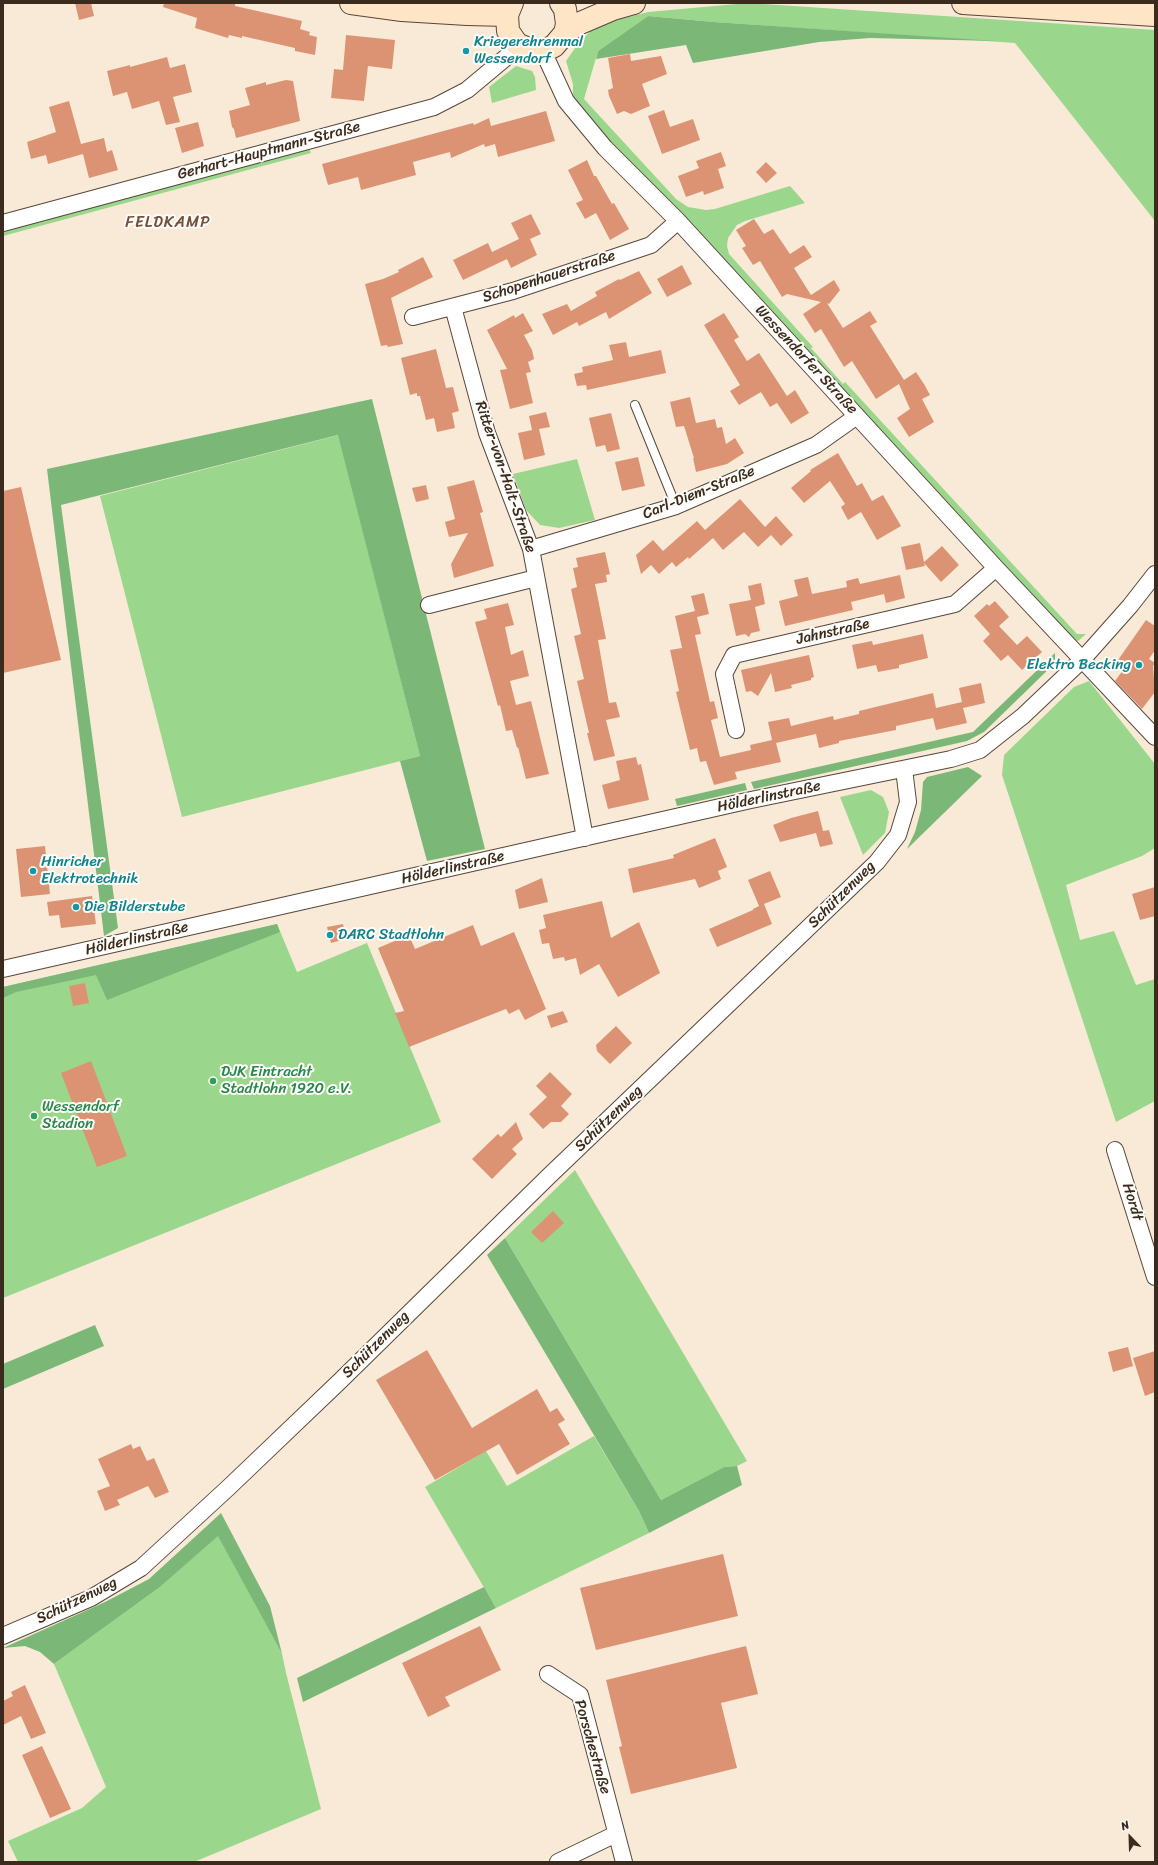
<!DOCTYPE html>
<meta charset="utf-8">
<style>
body{margin:0}
#map{position:relative;width:1158px;height:1865px;overflow:hidden;background:#f8ead6;font-family:Sriracha,sans-serif}
canvas{display:block}
.frame{position:absolute;inset:0;border:4px solid #3b2a1e;pointer-events:none}
.north{position:absolute;left:1110px;top:1817px;width:40px;height:40px;-webkit-text-stroke:3px #fdfcf7;paint-order:stroke;rotate:337deg;font-size:11px;font-weight:700;line-height:16px;text-align:center;color:#3b2a1e}
.north::after{content:'';display:block;margin:auto;width:14px;height:18px;background:#3b2a1e;clip-path:polygon(50% 0,100% 100%,50% 72%,0 100%)}
</style>
<div id="map">
<canvas width="1158" height="1865"></canvas>
<div class="frame"></div>
<div class="north">N</div>
</div>
<script>
const ctx = document.querySelector('canvas').getContext('2d');
ctx.lineJoin = 'round';
function paint(path, color) {
  ctx.fillStyle = color;
  ctx.fill(path, 'evenodd');
}
function poly(rows) {
  const path = new Path2D();
  for (const r of rows) {
    path.moveTo(r[0], r[1]);
    for (let i = 2; i < r.length; i += 2) path.lineTo(r[i], r[i + 1]);
  }
  return path;
}
function stroke(path, color, width, dash) {
  ctx.strokeStyle = color;
  ctx.lineWidth = width;
  ctx.lineCap = dash ? 'butt' : 'round';
  ctx.setLineDash(dash || []);
  ctx.stroke(path);
}
function write(font, color, halo, rows, align = 'center') {
  ctx.font = font + ' Sriracha,sans-serif';
  ctx.lineWidth = 4;
  ctx.setLineDash([]);
  ctx.textBaseline = 'middle';
  ctx.strokeStyle = halo;
  ctx.fillStyle = color;
  for (const [text, x, y, turn = 0] of rows) {
    ctx.save();
    ctx.translate(x, y);
    ctx.rotate((+turn || 0) * Math.PI / 180);
    ctx.textAlign = isNaN(turn) ? turn : align;
    if (halo) ctx.strokeText(text, 0, 0);
    ctx.fillText(text, 0, 0);
    ctx.restore();
  }
}
paint(poly([
 [748,3,1155,30,1155,221,1015,43,714,22,648,16,598,51,584,99,676,199,688,207,706,210,715,209,790,186,805,203,745,221,737,225,728,238,727,246,729,254,813,347,811,348,843,384,845,382,1077,634,1086,634,1078,641,1070,638,614,147,582,110,573,97,573,84,566,61,580,41,592,30,616,20,648,12],
 [516,66,532,71,535,77,536,90,492,103,489,87],
 [309,148,311,153,3,236,3,227],
 [339,435,420,756,182,817,100,496],
 [577,459,595,520,559,528,540,525,526,510,513,474],
 [1089,681,1155,764,1155,848,1142,856,1066,885,1080,940,1114,931,1136,985,1155,979,1155,1101,1116,1122,1002,775,1004,755,1074,687],
 [871,790,883,797,889,812,885,833,863,855,840,797],
 [277,924,297,972,367,943,441,1122,3,1298,3,987],
 [575,1170,747,1461,737,1466,724,1467,661,1500,505,1238],
 [594,1436,639,1511,649,1533,496,1608,425,1487,486,1451,507,1486],
 [218,1535,282,1654,286,1673,321,1809,194,1862,18,1862,8,1841,82,1808,106,1787,54,1664,160,1587]
]), '#9ad78c');
paint(poly([
 [648,16,714,22,996,41,870,38,819,42,693,63,686,45,596,59,598,51],
 [372,399,485,849,427,861,400,761,420,756,338,435,61,505,118,928,104,936,47,469],
 [1055,653,1055,663,984,732,967,741,754,789,751,782,973,732],
 [968,767,982,776,907,849,915,832,921,810,923,782,927,777],
 [745,783,747,790,677,806,675,799],
 [277,924,280,932,107,1000,96,975,16,992,3,998,3,987],
 [505,1238,661,1500,724,1467,737,1466,742,1485,649,1533,639,1511,487,1255],
 [95,1325,104,1346,3,1389,3,1364],
 [221,1513,270,1606,282,1654,218,1536,160,1587,54,1664,40,1652,25,1646,3,1648,105,1602,149,1579],
 [484,1587,496,1608,303,1702,297,1678]
]), '#7bb878');
paint(poly([
 [75,3,91,3,94,16,79,20],
 [164,3,235,3,235,6,302,21,300,29,310,32,309,35,317,37,315,55,295,51,295,48,242,36,242,38,229,35,228,38,195,28,197,18,163,7],
 [346,35,395,40,392,69,368,66,364,101,331,98,334,69,343,70],
 [630,54,631,61,661,56,667,74,642,84,650,106,631,114,624,111,617,114,609,96,608,90,613,88,608,58],
 [167,57,170,68,185,64,192,92,173,97,180,122,166,125,159,101,132,109,127,92,113,96,107,71,130,65,130,67],
 [286,80,293,81,300,121,236,138,234,129,232,127,229,111,250,105,245,88,266,82,266,85],
 [69,101,81,144,104,138,107,152,112,150,118,170,89,178,83,154,48,164,46,155,31,159,27,142,56,132,49,107],
 [664,110,670,127,693,119,700,140,662,154,648,116],
 [546,111,555,141,498,157,495,144,485,147,484,144,451,158,450,152,413,162,416,175,361,190,358,177,328,185,322,164,473,123,474,125,489,118,491,126],
 [198,122,204,146,182,153,175,128],
 [721,152,726,166,718,169,724,188,704,195,703,191,686,197,678,176,699,168,696,161],
 [587,160,594,176,596,176,612,204,614,203,629,229,610,240,596,213,585,219,576,203,583,200,568,170],
 [766,162,777,173,766,183,756,172],
 [531,214,541,234,530,239,537,255,511,268,507,259,463,280,453,260,488,243,492,252,519,239,511,223],
 [754,219,764,234,773,229,790,254,804,245,812,257,794,268,811,295,834,280,840,290,829,304,827,303,843,328,870,311,877,322,870,326,904,380,916,372,924,384,930,395,922,399,934,422,909,437,897,418,910,409,899,384,876,399,852,361,844,367,821,329,815,333,803,314,821,302,787,294,782,297,760,261,753,265,742,248,746,246,736,230],
 [423,257,433,277,391,298,403,344,388,347,387,345,381,346,365,284,383,279,399,272,398,270],
 [682,265,692,284,667,297,657,279],
 [639,271,652,293,609,319,606,312,579,326,577,322,553,335,542,314,567,304,571,311,597,296,595,292,619,279,620,280],
 [523,313,533,331,524,335,532,350,534,359,528,362,531,372,526,373,533,403,510,409,500,370,507,369,487,330,514,315,515,318],
 [724,313,739,337,734,340,747,361,759,353,787,396,795,390,809,413,791,424,777,403,770,407,761,392,739,405,730,391,740,385,704,325],
 [626,342,629,357,661,350,666,373,587,390,586,385,577,386,574,374,583,372,582,367,613,360,609,345],
 [436,349,446,388,453,387,459,411,452,413,455,428,437,432,434,418,426,420,420,396,417,396,417,393,410,395,401,358],
 [690,397,696,423,715,419,717,428,722,427,726,444,735,438,744,453,727,464,696,472,693,458,694,458,684,426,676,427,670,402],
 [546,412,550,427,539,429,545,455,524,460,518,433,532,430,529,416],
 [611,413,620,449,607,452,605,445,596,447,589,418],
 [838,453,857,486,862,483,872,501,883,495,901,526,877,540,861,512,848,520,841,507,845,504,830,481,804,503,791,488,811,471,810,470],
 [638,457,645,486,622,491,615,462],
 [474,480,483,512,480,513,494,566,454,578,451,564,468,533,449,537,445,522,455,519,447,487],
 [426,485,429,499,416,502,412,488],
 [21,487,61,660,3,673,3,491],
 [740,499,765,527,776,516,793,535,781,546,771,535,758,547,744,532,723,550,713,538,689,559,688,557,676,567,672,562,659,574,651,565,641,574,636,555,653,540,663,551,697,521,705,530],
 [920,543,924,562,942,546,959,565,941,582,924,563,925,566,906,570,901,547],
 [605,552,610,574,606,575,607,582,595,584,606,639,598,640,609,703,616,702,620,717,606,720,615,756,594,761,587,733,589,733,577,681,584,679,574,636,581,634,571,589,577,587,573,568,578,567,576,558],
 [900,575,905,598,886,603,884,594,851,602,853,610,785,626,779,601,798,596,794,580,808,577,812,594,847,587,846,581,858,578,860,584],
 [761,583,765,604,755,607,760,631,751,633,749,637,745,634,736,636,729,604,751,600,748,586],
 [704,593,709,614,697,617,701,634,695,635,710,702,714,701,718,718,711,720,720,757,751,750,750,745,772,740,768,722,789,718,791,726,833,716,834,720,859,714,859,711,933,693,936,708,962,702,959,688,981,683,985,703,963,708,967,723,936,730,933,718,896,726,896,730,839,741,839,743,819,748,816,734,776,743,781,762,735,772,737,779,714,785,706,761,700,762,697,748,690,750,676,692,679,691,670,650,682,648,675,616,695,611,691,596],
 [995,601,1009,617,999,626,1017,645,1027,636,1042,652,1022,670,1008,655,1001,661,983,641,990,634,974,616,987,604,989,606],
 [508,603,514,625,505,627,511,655,523,650,529,676,510,681,516,705,531,701,549,774,526,779,518,747,517,748,512,730,506,731,500,705,498,706,475,622,487,619,484,609],
 [1146,620,1155,626,1155,650,1149,659,1155,663,1153,666,1155,692,1142,709,1115,681,1126,666,1118,660],
 [923,634,928,658,899,665,899,668,878,672,876,665,857,669,852,645,872,641,873,645],
 [809,655,814,677,811,678,811,680,791,685,792,688,775,692,771,673,758,696,751,691,746,692,741,670],
 [636,757,638,765,641,764,649,800,608,809,602,785,620,780,616,761],
 [818,811,823,831,829,830,833,844,820,847,816,833,780,842,773,825,791,818],
 [715,838,727,867,718,871,721,879,699,888,695,879,633,893,628,869,674,858,673,855],
 [45,846,50,894,21,897,16,849],
 [770,871,781,897,764,904,772,924,717,947,709,929,753,910,753,909,759,906,748,880],
 [542,878,548,902,519,909,515,890],
 [1155,887,1155,916,1140,920,1132,894],
 [92,896,96,924,61,928,59,915,49,916,47,902],
 [602,901,611,938,639,922,660,973,618,997,599,964,580,975,576,958,565,961,564,957,553,959,549,943,542,944,539,930,546,928,543,915],
 [343,924,346,939,331,943,327,927],
 [473,925,481,946,514,932,546,1009,525,1020,519,1009,509,1014,506,1009,409,1047,395,1013,404,1011,378,948,409,935,415,949],
 [85,983,89,1003,73,1006,69,986],
 [563,1011,568,1022,551,1028,547,1016],
 [616,1026,632,1043,610,1064,597,1051,596,1045],
 [91,1061,127,1156,97,1167,61,1073],
 [550,1072,572,1094,561,1106,569,1114,561,1122,551,1122,543,1129,529,1114,547,1097,536,1086],
 [516,1122,523,1139,512,1149,517,1154,492,1179,472,1159,498,1134,501,1137],
 [553,1211,564,1223,542,1243,531,1232],
 [1128,1347,1133,1366,1113,1372,1108,1352],
 [427,1350,472,1428,537,1389,550,1412,557,1408,565,1420,558,1424,570,1444,517,1475,499,1444,435,1480,376,1380],
 [1155,1351,1155,1392,1145,1396,1133,1358],
 [131,1444,133,1449,140,1446,147,1461,154,1458,169,1492,155,1498,148,1486,117,1500,120,1505,105,1511,97,1491,110,1486,98,1459],
 [723,1554,738,1616,596,1650,580,1588],
 [480,1626,501,1670,445,1697,450,1706,428,1717,402,1663],
 [746,1646,758,1694,721,1703,737,1768,631,1794,619,1747,622,1746,606,1680],
 [25,1685,46,1733,31,1739,21,1716,3,1725,3,1701,13,1696,11,1692],
 [42,1746,71,1809,50,1818,22,1755]
]), '#dc9374');
const lane = poly([
 [635,405,676,506]
]);
const street = poly([
 [543,51,566,101,605,148,678,221,996,568,1155,737],
 [3,223,434,107,467,90,509,55,517,44],
 [453,307,487,433,531,549,585,838],
 [413,317,513,291,651,245,678,221],
 [531,549,676,506,816,445,857,416],
 [429,605,536,578],
 [736,730,724,674,734,655,955,604,996,568],
 [3,969,751,800,951,759,980,750,1023,716,1082,660,1130,606,1155,574],
 [1115,1150,1155,1277],
 [3,1636,91,1598,141,1568,228,1488,340,1381,549,1176,877,862,898,835,908,802,904,769],
 [548,1674,580,1695,624,1862],
 [558,1862,616,1834]
]);
const secondary = poly([
 [351,3,402,10,467,14,507,15],
 [512,3,507,15,508,31,517,44,533,51,543,51,554,46,565,33,567,24,565,9,561,3],
 [963,3,1155,15],
 [565,33,578,24,613,9,634,3]
]);
stroke(lane, '#57473a', 10);
stroke(street, '#57473a', 18);
stroke(secondary, '#57473a', 24);
stroke(lane, '#fff', 8);
stroke(street, '#fff', 16);
stroke(secondary, '#fde5c5', 22);
for (const [x, y, r, color] of [
 [466,51,4,"#0f9aa8"],
 [1139,665,4,"#0f9aa8"],
 [33,871,4,"#0f9aa8"],
 [76,907,4,"#0f9aa8"],
 [330,935,4,"#0f9aa8"],
 [213,1081,4,"#2e9e5b"],
 [34,1116,4,"#2e9e5b"]
]) {
  const dot = new Path2D();
  dot.arc(x, y, r, 0, 2 * Math.PI);
  ctx.fillStyle = color;
  ctx.fill(dot);
  stroke(dot, '#fdfcf7', 1.5);
}
write('15px', '#0d838f', '#fdfcf7', [
 ["Kriegerehrenmal",474,42],
 ["Wessendorf",474,59],
 ["Elektro Becking",1131,665,"right"],
 ["Hinricher",41,862],
 ["Elektrotechnik",41,879],
 ["Die Bilderstube",84,907],
 ["DARC Stadtlohn",338,935]
], 'left');
write('15px', '#3b2a1e', '#fdfcf7', [
 ["Gerhart-Hauptmann-Straße",269,151,-15],
 ["Schopenhauerstraße",549,277,-18],
 ["Wessendorfer Straße",806,360,47],
 ["Ritter-von-Halt-Straße",505,477,71],
 ["Carl-Diem-Straße",699,493,-22],
 ["Jahnstraße",833,632,-13],
 ["Hölderlinstraße",769,797,-12],
 ["Hölderlinstraße",453,868,-13],
 ["Schützenweg",842,895,-45],
 ["Hölderlinstraße",137,939,-13],
 ["Schützenweg",609,1119,-44],
 ["Hordt",1132,1202,73],
 ["Schützenweg",376,1345,-45],
 ["Schützenweg",77,1601,-26],
 ["Porschestraße",592,1747,74]
]);
write('15px', '#27864d', '#fdfcf7', [
 ["DJK Eintracht",221,1072],
 ["Stadtlohn 1920 e.V.",221,1089],
 ["Wessendorf",42,1107],
 ["Stadion",42,1124]
], 'left');
ctx.letterSpacing = '1px';
write('16px', '#734f3c', '#fdfcf7', [
 ["FELDKAMP",168,223]
]);
ctx.letterSpacing = '0px';
</script>
